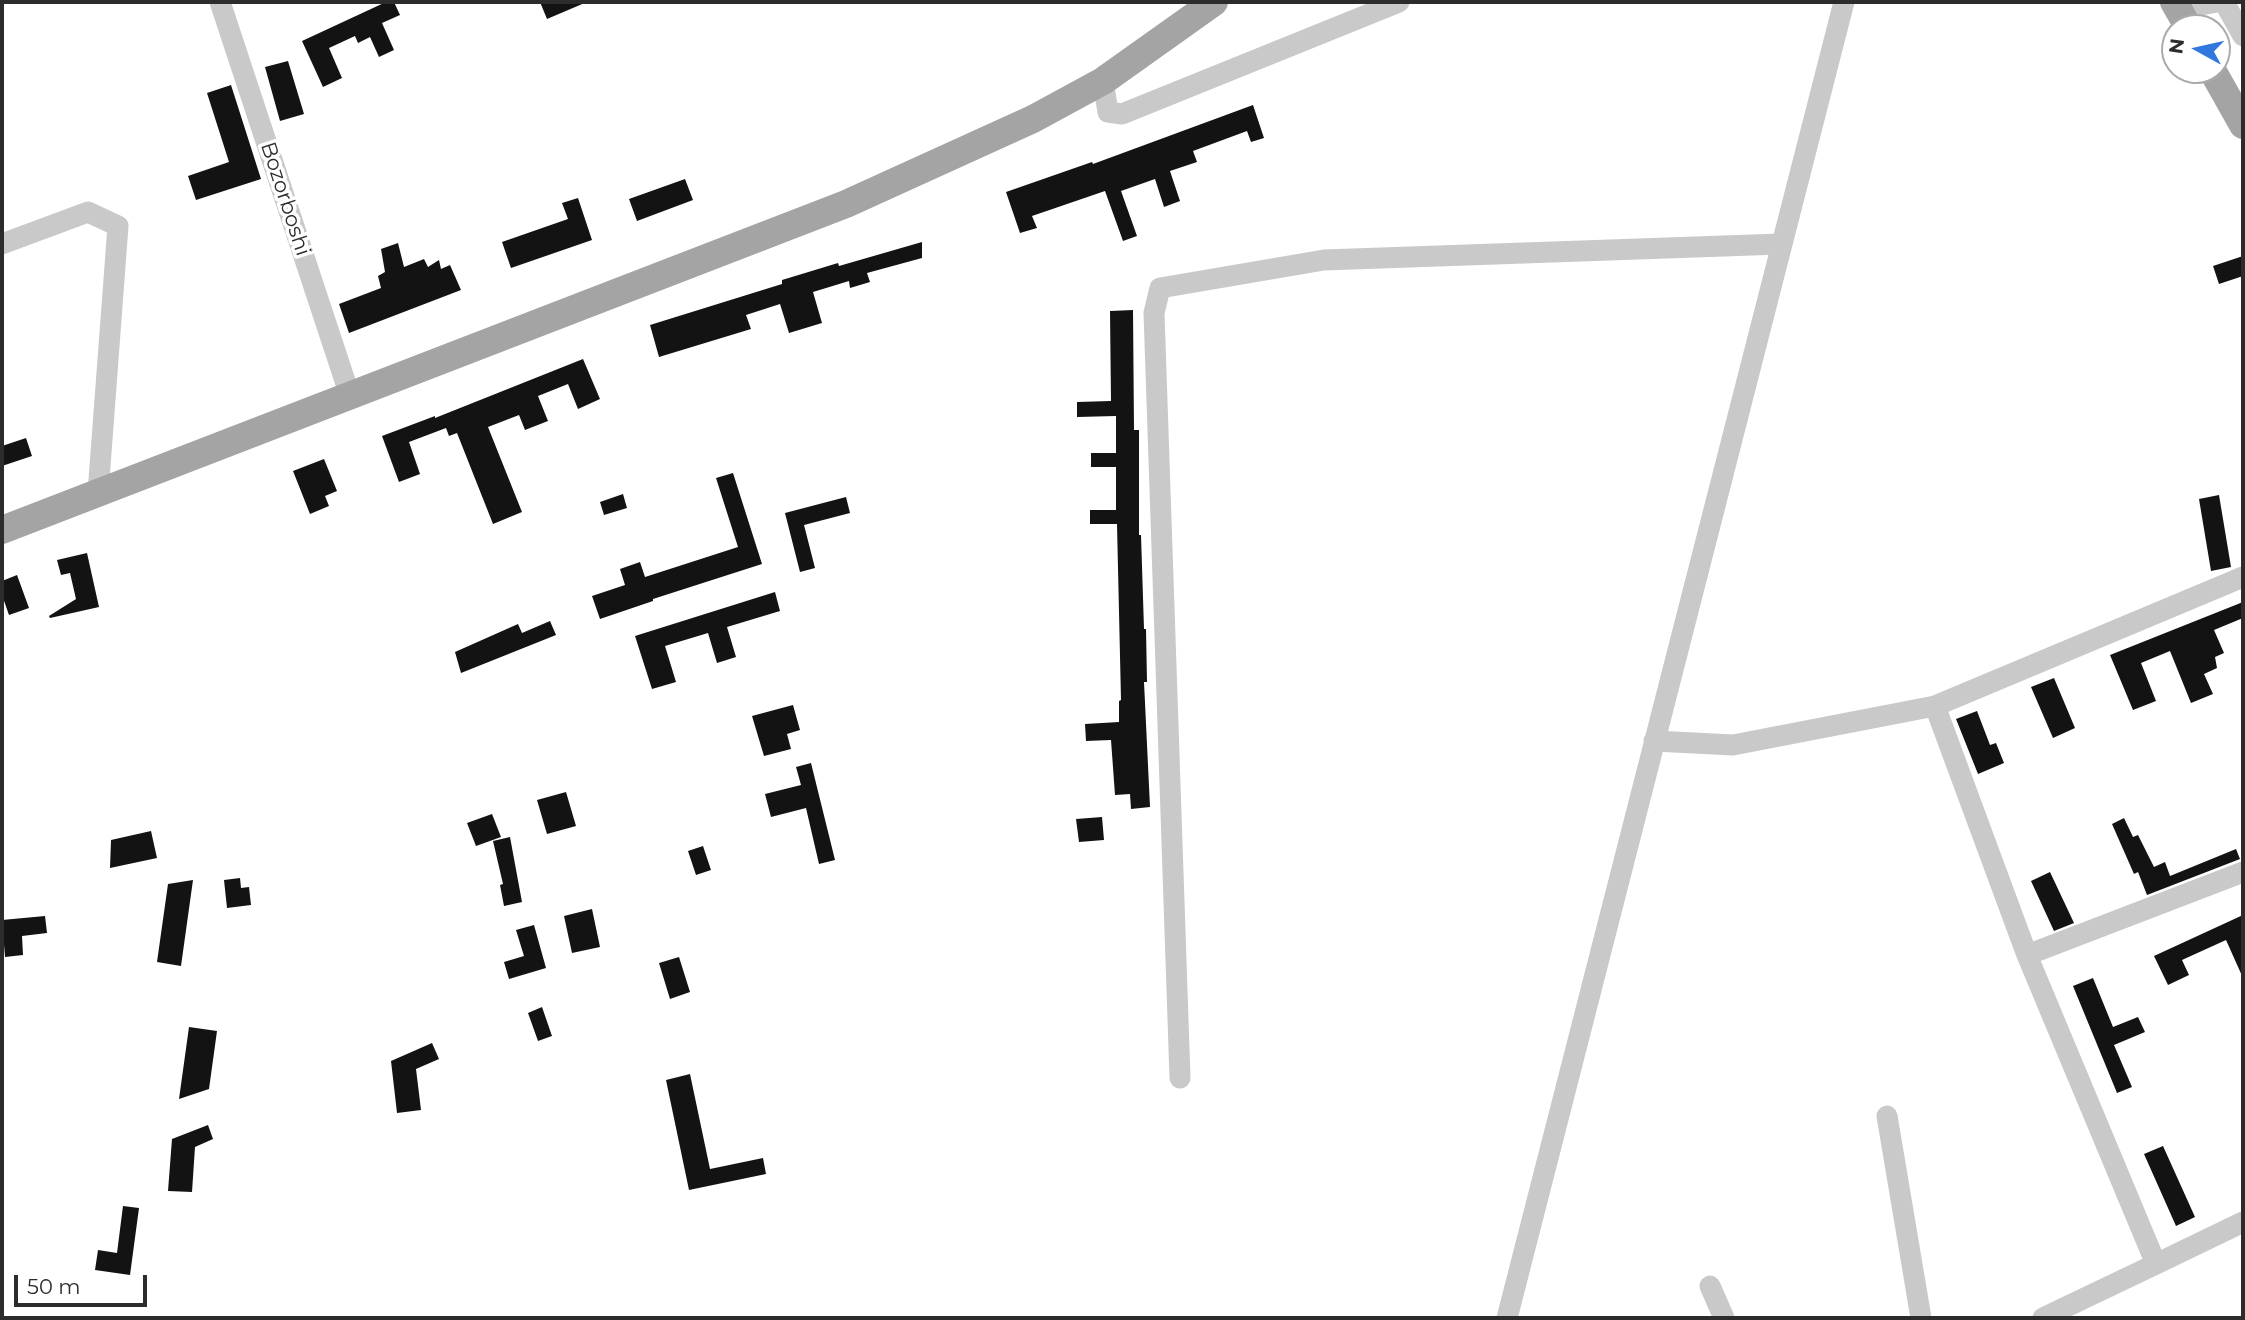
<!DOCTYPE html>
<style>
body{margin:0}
#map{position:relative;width:2245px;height:1320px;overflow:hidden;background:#fff;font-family:Montserrat,sans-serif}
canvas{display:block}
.frame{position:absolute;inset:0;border:4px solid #2c2c2c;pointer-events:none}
.north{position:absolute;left:2161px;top:14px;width:70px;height:70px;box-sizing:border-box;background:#fff;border:2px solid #ababab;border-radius:50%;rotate:278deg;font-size:19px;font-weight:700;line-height:28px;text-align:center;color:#2c2c2c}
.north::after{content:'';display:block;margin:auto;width:24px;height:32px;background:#3177e0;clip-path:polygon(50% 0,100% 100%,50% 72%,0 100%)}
.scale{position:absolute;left:14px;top:1275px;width:133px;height:32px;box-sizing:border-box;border:4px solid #2c2c2c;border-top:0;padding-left:9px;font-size:21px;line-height:24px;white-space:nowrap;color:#2c2c2c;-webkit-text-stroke:5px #fff;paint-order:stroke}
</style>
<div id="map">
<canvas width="2245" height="1320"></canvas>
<div class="frame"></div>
<div class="north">N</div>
<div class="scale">50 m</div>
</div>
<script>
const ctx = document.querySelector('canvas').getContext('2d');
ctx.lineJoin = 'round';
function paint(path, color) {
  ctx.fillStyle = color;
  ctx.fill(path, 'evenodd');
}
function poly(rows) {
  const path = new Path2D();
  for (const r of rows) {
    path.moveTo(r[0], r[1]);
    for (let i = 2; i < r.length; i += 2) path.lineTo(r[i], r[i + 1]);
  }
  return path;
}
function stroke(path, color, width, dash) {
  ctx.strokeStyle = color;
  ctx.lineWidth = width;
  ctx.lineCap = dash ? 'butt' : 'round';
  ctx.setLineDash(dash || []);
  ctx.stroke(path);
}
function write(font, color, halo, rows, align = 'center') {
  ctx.font = font + ' Montserrat,sans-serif';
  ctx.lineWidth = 7;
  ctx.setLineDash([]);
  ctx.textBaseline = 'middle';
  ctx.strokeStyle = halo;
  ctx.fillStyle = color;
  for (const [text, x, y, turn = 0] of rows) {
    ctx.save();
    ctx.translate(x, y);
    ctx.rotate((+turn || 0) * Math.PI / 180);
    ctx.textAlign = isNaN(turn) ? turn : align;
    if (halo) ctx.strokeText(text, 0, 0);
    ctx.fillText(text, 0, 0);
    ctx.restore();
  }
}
paint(poly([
 [386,2,394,2,400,15,382,23,394,50,379,57,370,37,358,43,355,36,329,48,342,78,323,87,302,41],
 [540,2,587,2,547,19],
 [288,61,304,114,280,121,265,67],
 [231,85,261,179,196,200,188,176,229,162,207,93],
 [1253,105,1264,138,1251,142,1247,131,1193,151,1197,162,1170,171,1180,201,1164,207,1155,179,1121,191,1137,236,1123,241,1105,191,1032,216,1037,228,1020,233,1006,192,1092,162,1093,164],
 [685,179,693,200,637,221,629,199],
 [578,198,592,240,511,268,502,242,568,219,562,203],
 [922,242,922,258,867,273,870,282,850,288,849,281,813,292,822,323,789,333,780,304,746,315,751,329,659,357,650,325,782,284,782,280,838,263,839,266],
 [398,243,404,267,424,259,428,267,439,260,441,269,450,265,461,290,349,333,339,304,381,288,378,276,385,272,381,249],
 [2243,256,2243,276,2219,284,2213,266],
 [1133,310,1134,430,1139,430,1139,535,1141,535,1144,629,1146,629,1147,682,1144,682,1150,807,1131,809,1130,794,1115,795,1111,740,1086,741,1085,724,1119,722,1119,701,1121,700,1117,524,1090,524,1090,510,1116,510,1116,467,1091,467,1091,453,1116,453,1116,416,1077,417,1077,402,1111,401,1110,311],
 [583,359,600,399,578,409,568,384,538,396,548,421,525,430,519,415,488,427,522,512,493,524,457,433,449,436,446,428,409,442,420,474,399,482,382,436,435,416,435,418],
 [26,438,32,456,2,466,2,446],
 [324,459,337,491,325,496,329,506,310,514,293,471],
 [733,473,762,564,653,599,653,601,600,619,592,596,625,585,620,569,640,562,645,577,738,547,716,478],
 [623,494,627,508,604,515,600,502],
 [2219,495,2231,567,2211,571,2199,499],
 [846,497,850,513,804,525,815,568,800,572,785,513],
 [87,553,99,607,50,618,49,616,76,599,70,573,61,575,57,560],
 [17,575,29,608,9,615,2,595,2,581],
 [775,592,780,611,727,627,736,657,717,663,708,633,665,646,676,682,652,689,635,636],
 [2243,602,2243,618,2214,630,2224,653,2215,657,2217,668,2204,674,2213,694,2191,703,2170,651,2141,663,2156,701,2133,710,2110,655],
 [550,621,556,635,461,673,455,652,518,624,522,633],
 [2054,678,2075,728,2053,738,2031,687],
 [793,705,800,730,787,734,791,749,764,756,752,716],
 [1977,711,1990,745,1996,743,2004,763,1978,774,1956,719],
 [811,763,835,860,819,864,806,808,771,817,765,794,801,785,796,767],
 [566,792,576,826,547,834,537,800],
 [492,814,501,837,476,846,467,823],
 [1102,817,1104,840,1079,842,1076,819],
 [2124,818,2133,837,2138,835,2154,867,2165,862,2170,876,2236,849,2240,859,2147,895,2138,872,2134,874,2112,824],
 [151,831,157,858,110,868,111,840],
 [510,837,522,902,504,906,500,885,503,884,493,841],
 [703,846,711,870,696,875,688,851],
 [2050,872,2074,923,2054,931,2031,881],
 [240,878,241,888,249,887,251,905,227,908,224,880],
 [193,880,181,966,157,962,168,884],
 [592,909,600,947,572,953,564,916],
 [2243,915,2243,978,2226,940,2182,960,2189,975,2168,985,2154,956],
 [45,916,47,933,22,936,23,955,5,957,2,920],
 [534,925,546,968,509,979,504,962,524,956,516,930],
 [679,957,690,992,670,999,659,963],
 [2093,978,2113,1027,2138,1017,2145,1032,2114,1045,2132,1087,2117,1093,2073,986],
 [542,1007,552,1036,538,1041,528,1013],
 [189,1027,217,1031,209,1089,179,1099],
 [432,1043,439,1059,416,1069,421,1110,397,1113,391,1061],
 [690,1074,710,1169,763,1158,766,1174,689,1190,666,1080],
 [208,1125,213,1139,195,1147,192,1192,168,1191,172,1139],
 [2163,1146,2195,1217,2176,1226,2144,1154],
 [123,1206,139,1208,130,1275,95,1270,98,1250,117,1253]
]), '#131313');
stroke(poly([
 [220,2,350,396],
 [2224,2,2243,36],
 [2179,9,2217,2],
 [1103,81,1108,112,1122,114,1399,2],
 [2,244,88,212,118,226,98,493],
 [1935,706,2027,955,2156,1264,2243,1222],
 [1654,741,1733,745,1935,706,2243,577],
 [2027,955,2243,872],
 [1180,1078,1154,313,1160,288,1324,260,1781,244],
 [1887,1116,1921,1318],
 [1710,1286,1724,1318],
 [1507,1318,1844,2],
 [2043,1318,2156,1264]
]), '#c9c9c9', 21);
stroke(poly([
 [2174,2,2189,28],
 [2212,70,2243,125],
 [2,530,846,204,1033,119,1103,81,1214,2]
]), '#a4a4a4', 28);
write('21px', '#2c2c2c', '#fff', [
 ["Bozorboshi",285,199,72]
]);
</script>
